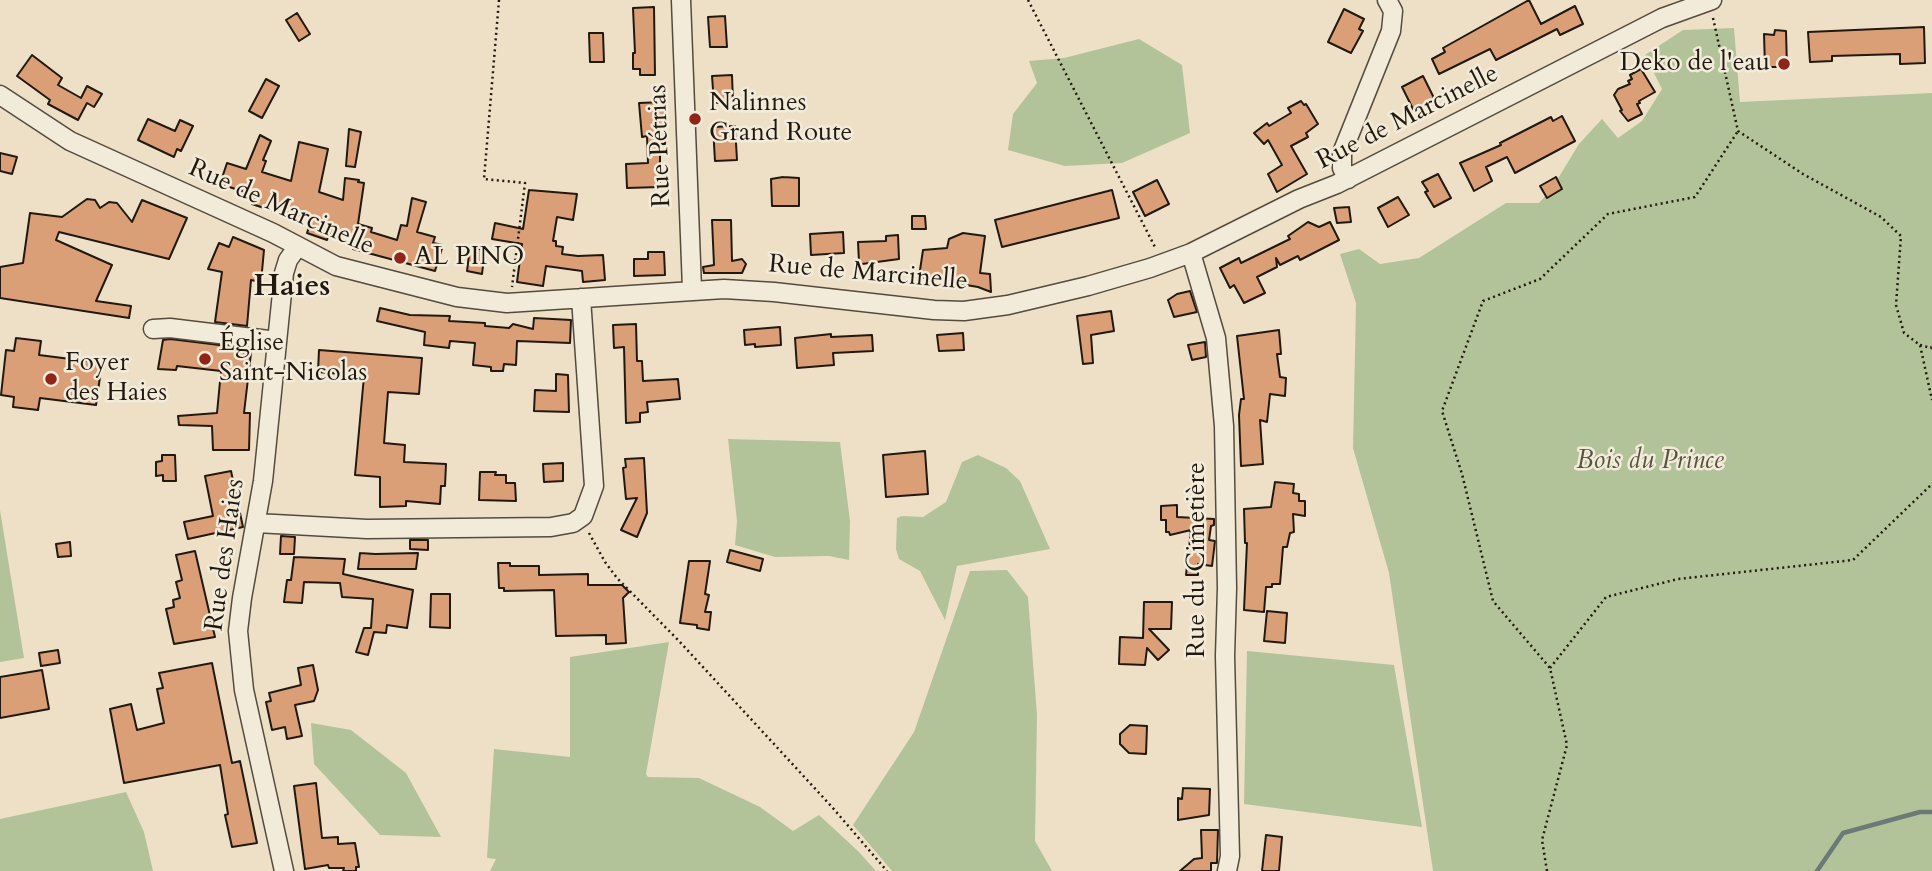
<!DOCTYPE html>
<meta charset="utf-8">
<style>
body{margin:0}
canvas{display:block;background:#ede0c6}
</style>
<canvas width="1932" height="871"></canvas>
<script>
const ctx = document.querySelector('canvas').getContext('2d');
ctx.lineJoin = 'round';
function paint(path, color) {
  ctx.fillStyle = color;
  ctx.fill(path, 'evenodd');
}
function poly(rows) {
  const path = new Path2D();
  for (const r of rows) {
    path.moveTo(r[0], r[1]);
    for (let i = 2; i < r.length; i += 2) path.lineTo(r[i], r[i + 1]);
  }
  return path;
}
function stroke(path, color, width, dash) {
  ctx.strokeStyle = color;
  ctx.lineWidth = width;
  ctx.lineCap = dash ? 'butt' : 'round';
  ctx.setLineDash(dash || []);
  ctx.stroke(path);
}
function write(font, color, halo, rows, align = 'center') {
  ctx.font = font + ' Cardo,serif';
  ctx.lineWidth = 5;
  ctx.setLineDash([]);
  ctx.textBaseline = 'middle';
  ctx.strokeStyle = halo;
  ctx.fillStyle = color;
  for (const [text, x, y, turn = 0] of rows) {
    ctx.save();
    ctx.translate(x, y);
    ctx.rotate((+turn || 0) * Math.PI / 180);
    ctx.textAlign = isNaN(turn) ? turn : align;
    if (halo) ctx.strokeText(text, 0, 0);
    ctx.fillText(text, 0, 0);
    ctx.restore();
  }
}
paint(poly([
 [1734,28,1740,102,1932,93,1932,871,1433,871,1389,573,1353,448,1356,303,1340,254,1359,249,1380,264,1419,258,1506,203,1539,203,1551,190,1579,144,1602,119,1618,138,1642,121,1662,89,1645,55,1683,30],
 [1139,39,1182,65,1190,133,1122,163,1065,166,1008,150,1013,114,1037,83,1029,61,1064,58],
 [728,439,840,442,850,521,849,560,829,556,775,557,735,545,737,521],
 [978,455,1006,468,1020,481,1050,549,957,566,945,620,920,571,899,559,896,549,897,518,902,516,923,517,946,502,962,462],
 [0,510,24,658,0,662],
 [1007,570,1028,597,1037,715,1035,841,1052,871,892,871,853,825,914,732,970,571],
 [669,642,646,774,648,777,699,778,760,807,793,831,819,815,858,851,876,871,490,871,496,859,487,858,494,749,570,757,570,657],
 [1247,651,1394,665,1422,827,1244,804],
 [311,723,351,730,406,773,441,837,380,835,314,764],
 [126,792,144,832,153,871,0,871,0,819]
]), '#b3c399');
stroke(poly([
 [1817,871,1843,833,1920,812,1932,812]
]), '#6a7a77', 4.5);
const building = poly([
 [1529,0,1541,24,1575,6,1583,24,1560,35,1557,29,1496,60,1490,49,1439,74,1432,59,1445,52,1443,48,1529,0],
 [654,7,655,75,640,75,640,69,633,69,633,53,635,53,633,8,654,7],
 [1344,9,1364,19,1359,29,1363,31,1351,53,1328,42,1344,9],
 [297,13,310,34,299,41,286,20,297,13],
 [725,16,727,47,710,47,708,17,725,16],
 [1924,27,1925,63,1900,64,1900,54,1832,56,1832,61,1810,62,1808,32,1924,27],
 [1775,30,1786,31,1787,67,1765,67,1764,34,1774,35,1775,30],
 [589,33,603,33,604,62,590,62,589,33],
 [32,55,62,78,58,85,81,98,87,86,102,94,94,107,87,103,78,120,48,104,50,100,17,76,32,55],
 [1641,69,1655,92,1639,101,1640,103,1637,104,1642,114,1628,121,1620,111,1622,110,1614,95,1618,89,1630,84,1628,81,1632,79,1630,75,1641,69],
 [732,75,733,102,714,103,712,76,732,75],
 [1423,76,1435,100,1414,111,1402,87,1423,76],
 [266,79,279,86,262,118,249,111,266,79],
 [1301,101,1304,105,1306,104,1318,124,1306,133,1308,137,1291,146,1307,174,1277,192,1268,174,1282,165,1268,140,1264,144,1254,133,1267,123,1269,126,1291,113,1288,108,1301,101],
 [664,102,665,144,660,144,660,187,627,188,626,164,648,163,647,136,642,137,639,103,664,102],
 [1562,116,1575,141,1515,173,1507,157,1486,167,1492,181,1474,191,1460,163,1501,145,1500,143,1551,117,1553,121,1562,116],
 [148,119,175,131,180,120,193,126,181,151,177,149,174,157,138,140,148,119],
 [735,126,737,160,715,161,713,127,735,126],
 [349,129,361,132,355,167,346,166,349,129],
 [260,135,271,141,263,160,266,161,262,172,291,181,299,142,328,149,319,192,343,200,345,178,359,180,358,182,364,183,358,224,372,228,371,232,397,240,401,225,407,226,412,198,426,202,417,232,435,237,433,243,443,245,435,271,353,249,356,238,329,234,327,240,307,233,312,218,273,211,252,204,254,195,220,184,227,163,246,169,260,135],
 [0,153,17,157,12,174,0,171,0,153],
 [1438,174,1451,198,1434,207,1425,192,1428,191,1422,182,1438,174],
 [783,177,799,178,799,206,772,206,771,179,783,177],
 [1556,177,1562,189,1547,198,1540,186,1556,177],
 [1157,180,1169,204,1145,216,1133,192,1157,180],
 [529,190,577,194,573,220,557,217,553,241,556,241,556,246,563,247,562,254,578,256,603,255,605,280,583,282,582,271,546,266,543,286,517,282,522,244,492,239,495,223,523,229,529,190],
 [1112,190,1119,218,1002,247,995,220,1112,190],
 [1398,197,1409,215,1388,227,1378,208,1398,197],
 [87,199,95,200,100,208,109,202,117,203,132,222,142,200,187,218,169,259,59,232,56,240,112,265,96,301,131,306,129,318,0,298,0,267,23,263,30,213,62,217,87,199],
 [1349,207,1351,222,1337,223,1334,208,1349,207],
 [912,216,925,216,926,229,912,229,912,216],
 [712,220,731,220,732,261,742,259,746,264,742,273,704,273,703,267,714,265,712,220],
 [1308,222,1319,227,1330,222,1339,240,1300,260,1298,256,1280,265,1276,258,1277,267,1257,277,1265,293,1244,303,1234,285,1230,288,1220,268,1239,258,1241,263,1290,239,1288,236,1308,222],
 [843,232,844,253,811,255,810,234,843,232],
 [963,233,985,236,980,273,990,274,991,292,978,287,919,277,923,250,947,248,949,239,963,233],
 [898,235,899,259,862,264,859,262,858,242,886,241,886,236,898,235],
 [233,237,264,250,261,282,251,280,247,326,215,322,222,272,208,269,219,243,229,247,233,237],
 [470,247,485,250,482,274,467,271,470,247],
 [648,252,664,252,665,275,634,276,634,259,648,259,648,252],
 [1190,291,1197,312,1174,317,1168,300,1177,294,1190,291],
 [380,308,410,315,450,316,449,321,485,323,485,326,509,328,513,324,533,329,534,318,571,320,570,343,517,341,516,365,504,364,503,371,491,371,491,367,473,365,475,343,450,341,449,348,424,345,425,332,377,321,380,308],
 [1111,311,1114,331,1091,335,1093,363,1083,364,1077,316,1111,311],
 [636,324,637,361,642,361,643,381,678,379,680,399,647,402,648,412,640,413,640,422,626,423,624,347,614,348,613,325,636,324],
 [780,327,781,345,755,347,755,344,745,345,744,330,780,327],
 [1279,330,1281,354,1277,354,1280,377,1286,378,1285,396,1270,394,1267,422,1260,420,1263,464,1241,466,1239,415,1241,399,1244,399,1237,336,1279,330],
 [963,333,964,350,939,351,937,335,963,333],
 [831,334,831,337,872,335,873,351,833,353,834,365,797,368,795,338,831,334],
 [16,338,41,341,39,355,102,363,96,405,40,398,38,410,13,407,14,397,1,395,6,350,14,351,16,338],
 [170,339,244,348,244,353,251,353,244,413,250,413,249,450,213,450,212,426,179,425,178,416,217,413,221,371,177,366,176,370,158,369,163,340,170,339],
 [1205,342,1206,357,1192,360,1188,345,1205,342],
 [319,350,422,358,419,394,388,392,384,443,405,445,404,462,446,464,445,486,441,486,440,504,406,501,406,506,380,507,380,477,355,475,364,376,318,372,319,350],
 [556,374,568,375,569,412,534,411,535,390,556,391,556,374],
 [925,451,928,494,886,497,883,455,925,451],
 [162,455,175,455,176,481,163,481,163,475,156,476,156,462,162,461,162,455],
 [644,458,647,513,637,537,621,530,637,498,626,499,623,468,626,467,625,459,644,458],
 [563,463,563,481,544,482,543,464,563,463],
 [231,471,243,527,188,539,184,522,213,516,205,476,231,471],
 [480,472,496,472,495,475,506,475,506,483,515,483,516,501,479,500,480,472],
 [1275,482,1294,484,1293,493,1299,494,1299,501,1305,501,1305,516,1293,514,1294,532,1290,533,1287,547,1283,547,1280,584,1272,584,1272,587,1266,587,1264,612,1244,610,1247,543,1245,543,1244,509,1271,507,1275,482],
 [1177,505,1177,517,1214,519,1214,525,1211,526,1209,540,1215,541,1212,566,1198,564,1198,575,1186,575,1191,530,1170,535,1169,532,1166,532,1166,520,1161,520,1161,506,1177,505],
 [281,536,295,537,294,554,280,554,281,536],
 [410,540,428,540,428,550,410,549,410,540],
 [70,542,71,556,58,557,56,544,70,542],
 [730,550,763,559,760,571,727,562,730,550],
 [195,551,215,637,174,644,166,609,174,607,173,600,180,598,176,582,182,580,176,555,195,551],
 [360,553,375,554,418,553,416,569,358,569,360,553],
 [294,557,345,559,343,574,413,590,407,628,387,625,386,633,374,632,368,655,356,652,364,628,371,628,373,599,342,597,340,583,304,582,302,603,284,602,287,580,291,580,294,557],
 [689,561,710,561,705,594,709,595,705,612,711,612,709,630,697,628,697,625,680,623,689,561],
 [498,563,510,563,510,566,539,566,539,575,588,574,588,585,622,585,629,592,623,598,626,643,606,644,606,635,556,636,554,590,504,591,504,588,499,588,498,563],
 [431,594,450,594,450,628,430,627,431,594],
 [1144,602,1172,602,1171,629,1149,629,1169,650,1158,660,1147,648,1145,665,1119,664,1120,637,1143,638,1144,602],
 [1267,611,1287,613,1285,643,1264,641,1267,611],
 [58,650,60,663,41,666,39,653,58,650],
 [212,663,232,763,240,761,257,843,232,847,225,815,228,814,220,765,124,783,110,709,131,704,137,730,164,723,157,689,163,688,159,673,212,663],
 [313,665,318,690,314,701,295,705,302,736,287,739,285,727,272,730,266,702,271,701,269,693,301,685,298,668,313,665],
 [42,670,49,709,0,718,0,677,42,670],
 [1130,725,1147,726,1146,754,1129,753,1120,744,1120,734,1130,725],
 [316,783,322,838,338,837,338,844,355,843,359,867,356,867,356,871,343,871,344,868,329,868,328,865,305,869,294,786,316,783],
 [1183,788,1210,789,1209,815,1178,820,1178,798,1182,799,1183,788],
 [1201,830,1218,830,1217,863,1211,863,1211,871,1180,871,1194,859,1202,858,1201,830],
 [1266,835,1282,837,1279,871,1262,871,1266,835]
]);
paint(building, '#db9f78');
stroke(building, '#211910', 2);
const minor = poly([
 [681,0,692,289],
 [0,95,70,141,273,233,336,266,457,297,507,303,724,289,774,292,934,310,964,311,1008,305,1088,286,1150,268,1191,253,1299,199,1337,184,1662,18,1712,0],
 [1348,179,1342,168,1342,153,1391,31,1393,11,1387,0],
 [1191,253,1216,338,1224,426,1227,588,1225,656,1230,856,1227,871],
 [153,329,170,328,277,341],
 [256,523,367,529,551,527,573,523,583,516,594,486,581,298],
 [284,871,244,690,238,631,242,598,263,481,284,273,288,260,298,246]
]);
stroke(minor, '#544b3e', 21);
stroke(poly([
 [499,0,484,179,525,183,512,287],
 [1028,0,1156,249],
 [1713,18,1738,131,1803,174,1881,217,1901,236,1896,305,1904,333,1920,345,1932,400],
 [1920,345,1931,348,1932,346],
 [589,533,605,562,617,578,679,641,832,807,887,871],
 [1550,668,1606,597,1678,579,1853,560,1932,484],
 [1547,871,1542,840,1567,745,1550,668,1493,601,1462,474,1442,411,1483,301,1540,279,1608,214,1695,197,1738,131]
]), '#211910', 2.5, [2, 3.5]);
stroke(minor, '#f3ebda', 18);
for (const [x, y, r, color] of [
 [1784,64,7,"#8f2418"],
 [695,119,7,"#8f2418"],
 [400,258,7,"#8f2418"],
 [205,359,7,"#8f2418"],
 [51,379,7,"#8f2418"]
]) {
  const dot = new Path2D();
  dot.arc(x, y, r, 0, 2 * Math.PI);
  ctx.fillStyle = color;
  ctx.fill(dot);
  stroke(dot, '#f3ebda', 2.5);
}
write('26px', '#211910', '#f3ebda', [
 ["Deko de l'eau",1770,64,"right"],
 ["Nalinnes",709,104],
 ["Grand Route",709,134],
 ["AL PINO",414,258],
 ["Église",219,344],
 ["Saint-Nicolas",219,374],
 ["Foyer",65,364],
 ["des Haies",65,394]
], 'left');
write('26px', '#211910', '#f3ebda', [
 ["Rue de Marcinelle",1408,118,-27],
 ["Rue Pétrias",661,146,-92],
 ["Rue de Marcinelle",281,208,24],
 ["Rue de Marcinelle",868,274,5],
 ["Rue des Haies",226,555,-82],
 ["Rue du Cimetière",1198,560,-90]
]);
write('italic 26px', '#545440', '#f3ebda', [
 ["Bois du Prince",1650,462]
]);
write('bold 30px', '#211910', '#f3ebda', [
 ["Haies",292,288]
]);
</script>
